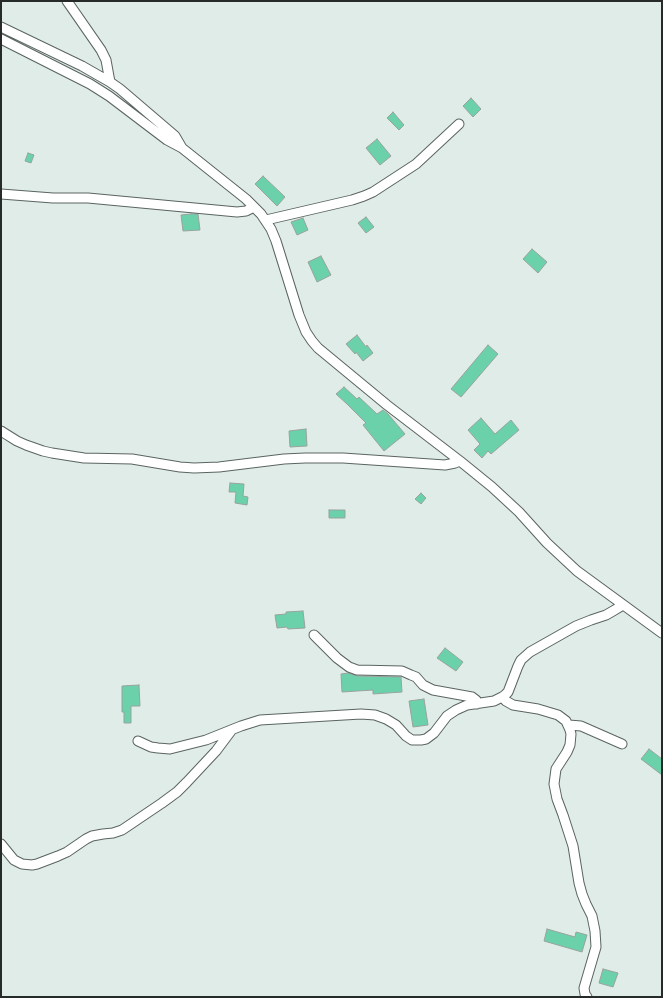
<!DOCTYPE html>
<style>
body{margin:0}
#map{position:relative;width:663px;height:998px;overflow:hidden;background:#e0ece7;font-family:"IBM Plex Sans",sans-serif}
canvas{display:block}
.frame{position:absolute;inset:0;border:2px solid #262a28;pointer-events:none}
</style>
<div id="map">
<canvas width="663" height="998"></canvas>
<div class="frame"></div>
</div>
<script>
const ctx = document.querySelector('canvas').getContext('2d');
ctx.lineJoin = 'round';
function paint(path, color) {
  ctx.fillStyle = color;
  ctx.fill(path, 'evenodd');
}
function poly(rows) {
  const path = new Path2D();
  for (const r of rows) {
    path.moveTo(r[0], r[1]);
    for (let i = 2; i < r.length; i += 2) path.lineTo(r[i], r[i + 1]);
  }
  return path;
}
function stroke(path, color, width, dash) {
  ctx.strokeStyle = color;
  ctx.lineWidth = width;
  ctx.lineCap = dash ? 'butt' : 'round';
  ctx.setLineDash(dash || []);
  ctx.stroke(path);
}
const building = poly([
 [471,98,481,109,473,117,463,106,471,98],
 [393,112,404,125,399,130,387,118,393,112],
 [377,139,391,156,380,165,366,148,377,139],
 [28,153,34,155,31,163,25,161,28,153],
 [263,176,285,197,277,206,255,184,263,176],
 [191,214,198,214,200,230,183,231,181,215,191,214],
 [366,217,374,227,366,233,358,223,366,217],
 [303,218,308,230,297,235,291,222,303,218],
 [532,249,547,262,538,273,523,259,532,249],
 [321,256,331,275,317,282,308,262,321,256],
 [357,335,366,347,367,345,373,353,363,361,356,352,355,354,346,344,357,335],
 [488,345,498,354,461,397,451,389,488,345],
 [344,387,357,399,359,397,377,414,383,410,388,414,405,434,384,451,363,425,366,423,347,404,336,394,344,387],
 [481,418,495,434,511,420,519,430,491,454,488,451,482,458,474,450,480,444,468,430,481,418],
 [306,429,307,446,290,447,289,431,306,429],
 [230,483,244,484,243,496,248,497,247,505,235,503,236,492,229,492,230,483],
 [421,493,426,498,421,504,415,499,421,493],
 [329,510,345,510,345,518,329,518,329,510],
 [303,611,305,628,288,629,287,627,277,628,275,615,286,614,286,612,303,611],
 [445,648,463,662,456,671,437,658,445,648],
 [348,673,357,676,401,677,402,692,373,694,373,690,342,692,341,674,348,673],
 [139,685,140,706,131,706,131,723,124,723,124,712,122,712,122,686,139,685],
 [424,699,428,725,413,727,409,701,424,699],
 [649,749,662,759,662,775,641,759,649,749],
 [547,929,575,937,576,932,587,935,582,952,544,941,547,929],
 [603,969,618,973,613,987,599,983,603,969]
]);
paint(building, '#6ad1ab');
stroke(building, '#98a39e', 1);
const minor = poly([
 [67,1,101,50,106,60,110,82],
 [1,27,82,66,110,82,120,89,175,136,182,148],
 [1,39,90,84,109,96,167,140,182,148,246,199,261,214,271,229,276,241,299,315,306,332,312,341,318,348,387,405,460,461,492,487,519,512,547,543,577,571,662,633],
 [1,194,53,198,88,198,237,212,246,211,254,207],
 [266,220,352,200,364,196,373,192,416,164,459,124],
 [1,431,17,441,26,445,43,451,52,453,84,458,132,459,180,467,194,468,219,467,284,459,305,458,343,458,445,465,455,463,460,461],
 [314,635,337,658,349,667,357,670,402,671,411,675,416,677,423,685,433,690,472,697,476,700,477,704],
 [502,697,506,701,513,705,538,709,558,715,566,721,570,730,571,734,570,745,567,752,556,769,554,784,557,799,563,815,573,846,579,883,582,894,586,904,592,916,595,931,596,947,584,988,585,994,587,997],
 [569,725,581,726,622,744],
 [138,741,151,747,158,748,170,749,206,740,241,726,260,720,361,714,375,715,386,719,396,725,406,736,412,740,421,740,426,739,434,733,447,716,456,710,467,705,494,701,502,697,505,695,508,692,518,666,521,660,530,652,576,626,591,620,606,615,613,611,623,605],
 [1,844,14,860,22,864,32,865,37,864,58,856,67,852,86,839,92,836,103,834,113,833,122,830,162,803,177,792,187,782,216,751,231,731]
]);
stroke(minor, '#5a6460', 11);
stroke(minor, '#fff', 9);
</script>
